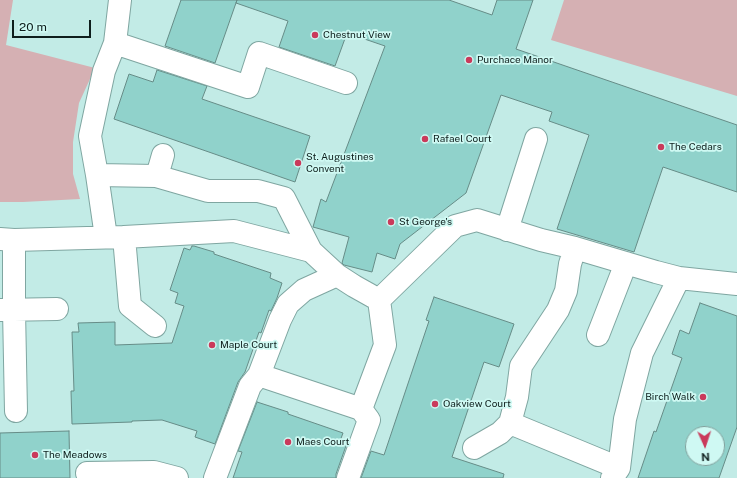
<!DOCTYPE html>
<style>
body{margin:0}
#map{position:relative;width:737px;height:478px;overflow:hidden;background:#c2ebe6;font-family:"Public Sans",sans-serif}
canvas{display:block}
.north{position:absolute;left:685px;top:426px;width:40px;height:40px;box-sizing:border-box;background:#cff9f3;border:1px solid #82a19d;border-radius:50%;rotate:177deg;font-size:11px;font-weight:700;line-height:16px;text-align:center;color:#0e1e1c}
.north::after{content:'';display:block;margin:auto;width:14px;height:18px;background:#ca3a5b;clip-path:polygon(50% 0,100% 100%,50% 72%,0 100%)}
.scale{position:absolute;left:12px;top:20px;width:79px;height:18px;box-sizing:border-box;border:2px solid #0e1e1c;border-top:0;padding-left:5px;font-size:12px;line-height:14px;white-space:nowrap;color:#0e1e1c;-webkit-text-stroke:3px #cff9f3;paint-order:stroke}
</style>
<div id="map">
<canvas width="737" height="478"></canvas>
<div class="north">N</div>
<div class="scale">20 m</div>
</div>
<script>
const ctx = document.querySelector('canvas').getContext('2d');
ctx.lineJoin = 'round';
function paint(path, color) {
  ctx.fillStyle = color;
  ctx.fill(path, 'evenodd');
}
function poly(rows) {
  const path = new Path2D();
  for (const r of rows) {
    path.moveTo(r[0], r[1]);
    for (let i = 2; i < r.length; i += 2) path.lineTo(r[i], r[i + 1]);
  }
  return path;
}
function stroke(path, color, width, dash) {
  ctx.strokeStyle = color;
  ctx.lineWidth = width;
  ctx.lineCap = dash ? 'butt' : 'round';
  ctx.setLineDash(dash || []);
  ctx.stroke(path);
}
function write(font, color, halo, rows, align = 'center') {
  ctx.font = font + ' "Public Sans",sans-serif';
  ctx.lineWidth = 3.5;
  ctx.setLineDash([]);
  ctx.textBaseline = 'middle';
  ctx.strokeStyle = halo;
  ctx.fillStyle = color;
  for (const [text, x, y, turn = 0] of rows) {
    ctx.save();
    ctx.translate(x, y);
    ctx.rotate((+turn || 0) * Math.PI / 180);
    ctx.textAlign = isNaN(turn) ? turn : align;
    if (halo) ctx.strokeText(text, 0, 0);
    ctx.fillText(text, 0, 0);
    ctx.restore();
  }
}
paint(poly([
 [0,0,13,0,6,45,95,68,79,103,73,142,73,174,80,199,23,202,0,202],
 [564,0,737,0,737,96,551,40]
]), '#d5b0b3');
const building = poly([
 [181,0,237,0,215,63,165,46,181,0],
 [237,0,449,0,492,15,497,0,533,0,516,49,737,125,737,192,663,167,634,252,557,229,589,135,549,121,552,112,501,95,466,193,400,244,395,259,377,253,372,272,344,265,342,263,349,237,313,227,321,199,326,202,385,46,347,33,335,66,279,47,288,21,236,3,237,0],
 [157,70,207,86,202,99,310,136,295,182,114,119,129,74,153,82,157,70],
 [192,246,194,246,214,252,214,254,271,273,270,278,282,283,277,298,271,311,269,310,261,333,259,332,245,372,238,382,215,444,195,437,197,431,162,420,132,421,132,422,72,424,71,391,74,391,72,332,79,332,78,323,115,322,115,345,172,343,184,306,175,303,178,293,170,290,184,248,190,250,192,246],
 [434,297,514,324,499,367,484,362,452,457,504,474,503,478,361,478,371,451,384,455,429,321,426,320,434,297],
 [700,303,737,316,737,427,719,478,638,478,654,431,656,432,682,358,672,354,680,330,689,334,700,303],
 [693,434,717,434,717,458,693,458,693,434],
 [257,402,288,412,288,414,343,433,340,441,347,443,336,474,336,478,233,478,242,452,238,451,257,402],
 [69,431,70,478,0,478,0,433,69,431]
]);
paint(building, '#90d2cb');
stroke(building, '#668c87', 1);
const minor = poly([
 [115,43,248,87,259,53,346,83],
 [97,175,156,176,208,191,258,191,284,198,311,251],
 [157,176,163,155],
 [507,230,536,139],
 [106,237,97,175,90,136,104,71,115,43,120,0],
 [124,237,130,306,155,326],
 [0,239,14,240,124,237,234,231,311,251,337,275,354,286,379,300],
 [14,240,14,310,16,411],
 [337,275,304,290,288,304,280,320,259,375,361,409,385,345,379,300,455,226,477,220,541,240,575,248,656,272,679,278,737,284],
 [0,310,57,309],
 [598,335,626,263],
 [510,423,517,397,521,366,558,310,566,291,570,264,575,248],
 [474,448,500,433,510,423,619,468],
 [87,473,154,472,177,478],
 [215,478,250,386,259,375],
 [348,478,369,420,361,409],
 [612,478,619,468,625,419,642,353,679,278]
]);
stroke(minor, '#7fa6a1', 24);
stroke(minor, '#fff', 22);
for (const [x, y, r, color] of [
 [315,35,4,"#ca3a5b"],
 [469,60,4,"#ca3a5b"],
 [425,139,4,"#ca3a5b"],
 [661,147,4,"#ca3a5b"],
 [298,163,4,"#ca3a5b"],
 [391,222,4,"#ca3a5b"],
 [212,345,4,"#ca3a5b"],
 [703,397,4,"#ca3a5b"],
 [435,404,4,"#ca3a5b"],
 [288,442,4,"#ca3a5b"],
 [35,455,4,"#ca3a5b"]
]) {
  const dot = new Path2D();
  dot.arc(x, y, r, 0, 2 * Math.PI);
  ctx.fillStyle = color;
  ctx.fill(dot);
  stroke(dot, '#cff9f3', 1.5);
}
write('10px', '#0e1e1c', '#cff9f3', [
 ["Chestnut View",323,35],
 ["Purchace Manor",477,60],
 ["Rafael Court",433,139],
 ["The Cedars",669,147],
 ["St. Augustines",306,157],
 ["Convent",306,169],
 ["St George's",399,222],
 ["Maple Court",220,345],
 ["Birch Walk",695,397,"right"],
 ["Oakview Court",443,404],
 ["Maes Court",296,442],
 ["The Meadows",43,455]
], 'left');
</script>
